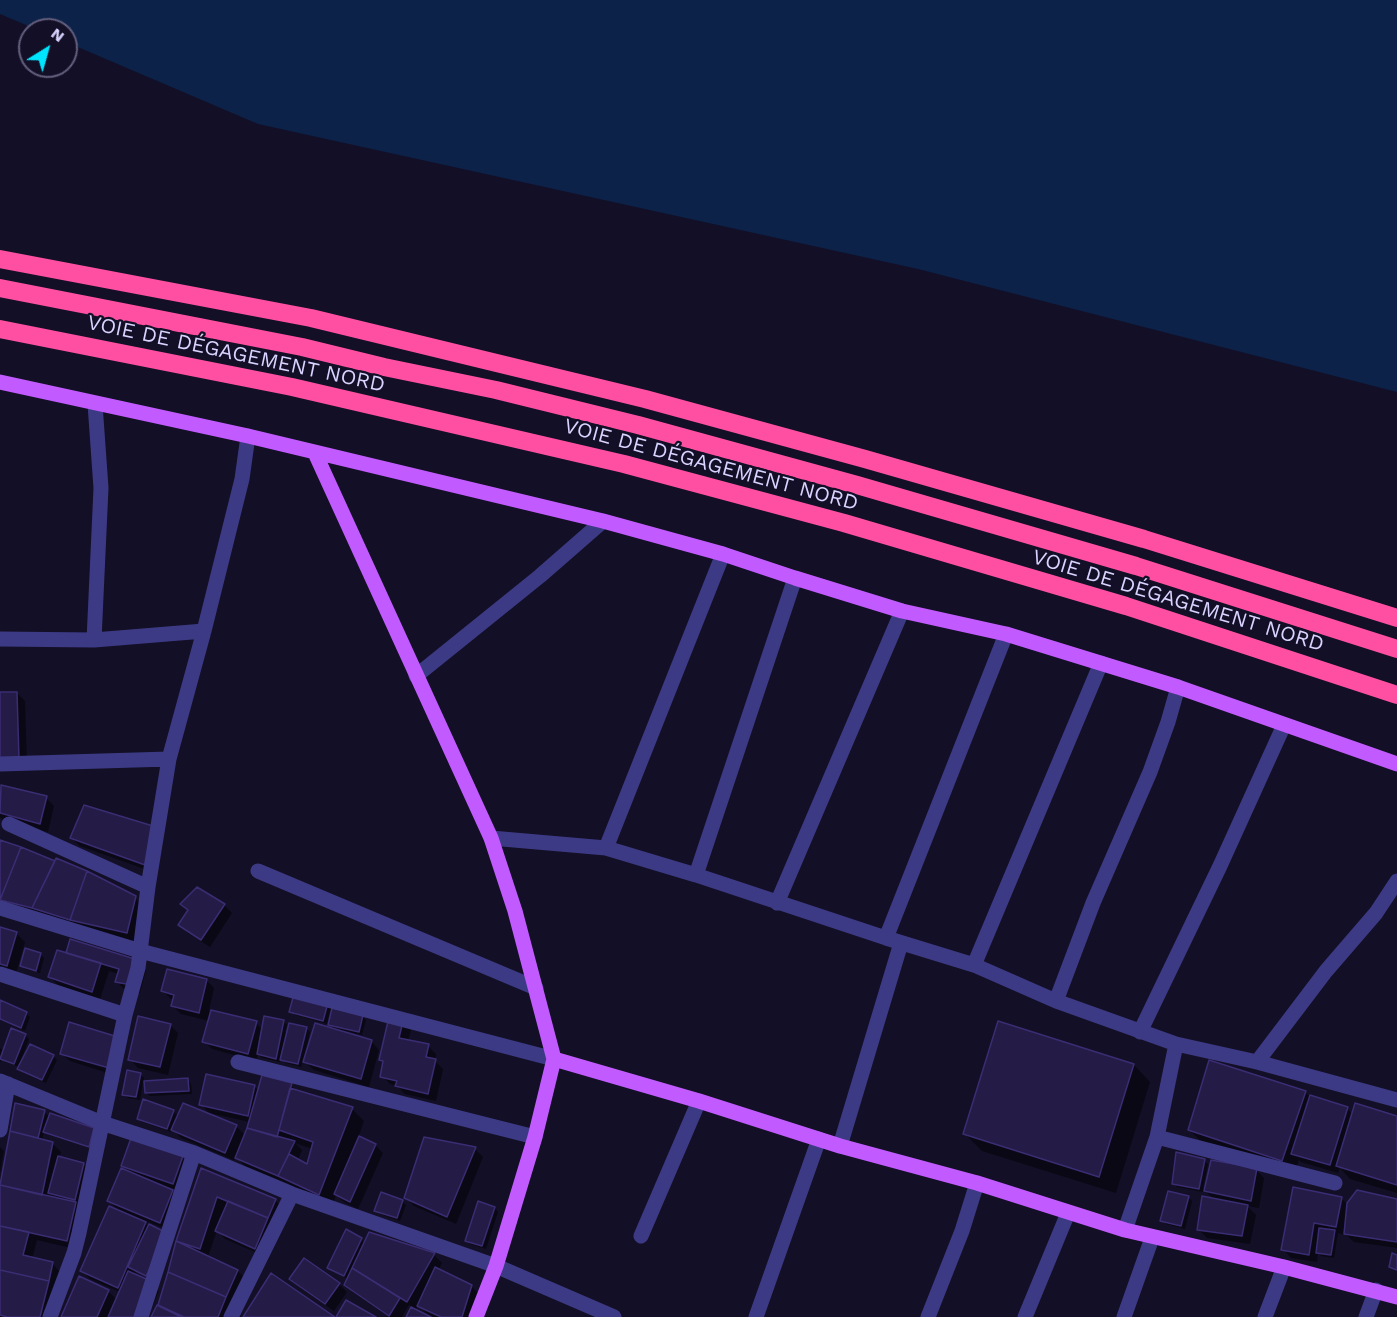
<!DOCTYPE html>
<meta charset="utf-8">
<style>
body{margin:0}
#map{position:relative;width:1397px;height:1317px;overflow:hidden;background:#130f26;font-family:"Work Sans",sans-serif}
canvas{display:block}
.north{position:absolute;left:18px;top:18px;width:60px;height:60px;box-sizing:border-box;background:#130f26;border:2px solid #625e7d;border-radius:50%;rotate:37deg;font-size:16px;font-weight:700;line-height:24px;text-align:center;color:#d9d4ff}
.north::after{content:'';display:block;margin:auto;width:21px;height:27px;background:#00e5ff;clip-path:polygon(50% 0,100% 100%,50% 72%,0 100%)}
</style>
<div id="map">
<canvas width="1397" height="1317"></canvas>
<div class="north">N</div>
</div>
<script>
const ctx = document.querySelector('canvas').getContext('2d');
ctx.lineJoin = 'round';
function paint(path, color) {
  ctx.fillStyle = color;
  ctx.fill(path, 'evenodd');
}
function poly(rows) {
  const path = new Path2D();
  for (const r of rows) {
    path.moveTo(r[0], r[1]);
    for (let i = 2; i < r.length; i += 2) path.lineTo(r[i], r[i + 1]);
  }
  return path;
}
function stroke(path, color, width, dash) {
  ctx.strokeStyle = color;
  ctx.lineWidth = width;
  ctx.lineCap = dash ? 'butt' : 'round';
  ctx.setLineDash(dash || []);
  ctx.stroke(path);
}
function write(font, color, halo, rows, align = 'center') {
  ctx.font = font + ' "Work Sans",sans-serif';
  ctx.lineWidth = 4.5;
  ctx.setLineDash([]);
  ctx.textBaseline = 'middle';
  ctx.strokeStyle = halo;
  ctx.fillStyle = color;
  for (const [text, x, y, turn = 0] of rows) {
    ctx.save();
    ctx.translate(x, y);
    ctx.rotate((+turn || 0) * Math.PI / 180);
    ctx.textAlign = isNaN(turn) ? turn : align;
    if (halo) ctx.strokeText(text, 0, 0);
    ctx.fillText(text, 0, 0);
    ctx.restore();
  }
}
paint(poly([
 [0,0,1397,0,1397,392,918,269,258,124,66,42,66,30,38,30,0,14]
]), '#0c2248');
paint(poly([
 [0,693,17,693,25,701,27,767,0,768],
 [2,787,46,798,54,806,48,832,2,819,0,817,0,793],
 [84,807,153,872,80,846,71,838],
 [0,842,135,898,143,906,135,941,1,906],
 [197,889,224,905,232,913,210,947,188,933,179,925,189,911],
 [0,929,16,933,25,942,16,973,0,968],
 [26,950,41,955,44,958,40,973,25,969,21,965],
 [67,955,137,962,146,970,140,993,125,990,117,982,119,974,109,971,100,999,58,985,50,977],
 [206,980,214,988,209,1011,256,1023,263,1030,283,1021,287,1025,285,1032,288,1033,306,1028,310,1032,304,1057,306,1058,336,1031,330,1025,333,1011,330,1010,327,1024,295,1015,291,1011,327,1005,332,1009,362,1016,366,1020,362,1035,345,1031,345,1034,371,1041,379,1050,369,1087,314,1070,303,1060,301,1067,286,1063,281,1058,280,1062,262,1058,258,1054,256,1061,212,1049,204,1041,209,1021,181,1014,173,1006,174,1000,171,999,163,991],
 [0,1002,26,1013,30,1017,25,1031,0,1020],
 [402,1022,411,1030,408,1041,428,1046,436,1054,435,1061,443,1069,436,1101,405,1094,397,1086,390,1084,382,1076,385,1063,381,1059],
 [999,1023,1134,1065,1150,1082,1116,1193,982,1151,965,1134],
 [70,1024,117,1076,70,1061,61,1053],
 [170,1025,178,1033,168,1075,138,1068,130,1059],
 [25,1035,29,1039,20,1063,22,1063,53,1056,57,1060,46,1083,23,1073,19,1069,20,1067,5,1062,2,1059,0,1063,0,1048,4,1051],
 [140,1074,144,1078,140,1100,128,1098,124,1094],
 [188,1080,191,1084,192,1094,150,1096,146,1093],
 [291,1085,299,1093,352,1109,364,1121,358,1138,375,1145,383,1153,358,1209,344,1202,336,1195,332,1206,293,1188,289,1184,245,1166,235,1156,234,1160,181,1138,172,1129,171,1132,142,1122,138,1119,173,1111,179,1117,236,1126,246,1136,250,1122,209,1113,201,1104,254,1086,259,1091],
 [295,1143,312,1149,308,1166,298,1160,302,1150],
 [1305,1092,1310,1097,1347,1108,1353,1115,1397,1117,1397,1193,1350,1179,1340,1168,1338,1173,1301,1162,1299,1160,1295,1172,1202,1142,1189,1130],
 [44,1112,50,1117,94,1129,92,1149,49,1135,44,1131,42,1141,52,1143,61,1152,59,1158,83,1164,92,1173,83,1207,77,1206,83,1212,75,1249,37,1240,32,1259,52,1263,60,1272,50,1317,0,1317,0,1193,15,1135,11,1131],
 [0,1147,4,1151,0,1173],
 [475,1149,483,1157,456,1224,414,1206,406,1197],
 [182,1158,190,1166,181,1191,168,1187,181,1200,169,1230,141,1219,148,1226,166,1235,150,1279,136,1272,134,1276,151,1283,159,1291,148,1317,63,1317,108,1291,117,1300,120,1292,90,1279,82,1271,120,1212,109,1201,132,1174,123,1166],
 [1204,1161,1208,1164,1203,1188,1206,1189,1256,1170,1264,1178,1259,1208,1247,1206,1256,1215,1250,1244,1207,1238,1199,1230,1215,1200,1203,1189,1203,1192,1177,1187,1173,1183],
 [202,1170,275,1200,284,1209,264,1256,225,1239,217,1230,208,1257,238,1271,246,1280,230,1317,153,1317,159,1306,170,1272,177,1241],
 [1188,1197,1192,1201,1185,1229,1166,1224,1162,1220],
 [1341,1198,1348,1205,1397,1200,1397,1248,1354,1242,1344,1233,1344,1235,1338,1233,1334,1258,1321,1256,1318,1253,1317,1262,1291,1258,1283,1249],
 [402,1201,406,1205,400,1221,380,1214,376,1210],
 [479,1203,495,1208,498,1212,486,1249,470,1244,466,1240],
 [370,1234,434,1255,442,1263,438,1271,472,1287,480,1295,473,1317,434,1317,427,1314,418,1305,415,1311,427,1317,408,1317,413,1307,409,1305,402,1317,389,1317,354,1293,345,1284,348,1279,333,1271,329,1268,361,1239,365,1243],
 [291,1279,339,1284,347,1292,334,1311,299,1287]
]), '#0007');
const building = poly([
 [0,692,17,692,19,759,0,760,0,692],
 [1,785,47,796,40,824,0,813,1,785],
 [84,805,153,826,145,865,70,838,84,805],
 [0,840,21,847,0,900,0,840],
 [21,847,55,861,32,908,0,900,21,847],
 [56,858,87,871,70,920,32,908,56,858],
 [87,871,136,896,127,933,70,920,87,871],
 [197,887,225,904,201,940,178,925,188,910,180,904,197,887],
 [0,927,17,932,7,966,0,964,0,927],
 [70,939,138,960,132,985,115,982,119,969,66,953,70,939],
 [25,948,41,953,36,971,20,966,25,948],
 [57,950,101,963,92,992,48,977,57,950],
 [167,969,207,979,199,1013,171,1006,174,995,161,991,167,969],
 [294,994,328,1003,323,1021,289,1012,294,994],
 [0,1000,27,1012,21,1028,0,1019,0,1000],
 [332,1008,363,1015,359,1032,328,1025,332,1008],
 [211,1010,257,1021,248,1054,202,1042,211,1010],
 [138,1016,171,1024,160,1067,128,1060,138,1016],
 [264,1016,284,1020,276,1059,257,1054,264,1016],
 [389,1017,403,1021,399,1038,429,1044,426,1057,436,1059,428,1094,395,1086,397,1081,380,1077,383,1061,379,1060,389,1017],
 [998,1021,1134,1064,1099,1177,963,1134,998,1021],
 [69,1022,118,1037,109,1068,60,1054,69,1022],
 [289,1023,307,1027,298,1064,280,1060,289,1023],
 [315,1023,372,1040,361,1079,303,1062,315,1023],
 [11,1028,26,1034,14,1064,0,1059,11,1028],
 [30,1044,54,1055,42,1080,17,1069,30,1044],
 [1209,1060,1306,1091,1282,1161,1188,1130,1209,1060],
 [127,1070,141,1073,136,1097,122,1095,127,1070],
 [206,1074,255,1085,248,1116,199,1105,206,1074],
 [262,1075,292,1083,277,1137,247,1128,262,1075],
 [188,1078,189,1091,145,1093,144,1081,188,1078],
 [290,1088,353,1107,319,1195,278,1176,289,1154,307,1164,313,1142,279,1130,290,1088],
 [1310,1095,1348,1107,1330,1165,1291,1154,1310,1095],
 [143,1099,174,1110,167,1129,137,1119,143,1099],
 [15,1103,45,1110,38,1138,10,1131,15,1103],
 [183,1103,237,1125,225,1153,171,1130,183,1103],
 [1355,1103,1397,1116,1397,1185,1336,1166,1355,1103],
 [50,1113,94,1128,89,1147,43,1132,50,1113],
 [247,1128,295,1141,278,1176,235,1158,247,1128],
 [10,1131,53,1142,42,1195,0,1185,10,1131],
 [359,1136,376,1144,350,1202,334,1194,359,1136],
 [424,1137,476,1147,447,1217,404,1198,424,1137],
 [131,1138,183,1156,173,1184,121,1166,131,1138],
 [1176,1152,1205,1159,1199,1189,1172,1184,1176,1152],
 [58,1156,84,1163,75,1200,48,1193,58,1156],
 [1211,1160,1257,1168,1251,1201,1204,1191,1211,1160],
 [121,1168,173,1190,160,1223,107,1201,121,1168],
 [201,1168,276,1199,268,1218,217,1197,200,1249,176,1241,201,1168],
 [0,1185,76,1202,67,1241,0,1226,0,1185],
 [1293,1187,1342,1197,1336,1227,1314,1223,1309,1255,1281,1250,1293,1187],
 [1357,1190,1397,1199,1397,1242,1344,1234,1347,1203,1357,1190],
 [1168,1191,1189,1196,1181,1226,1160,1221,1168,1191],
 [381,1192,403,1200,397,1218,374,1211,381,1192],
 [1202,1196,1248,1205,1242,1236,1197,1230,1202,1196],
 [228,1201,268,1218,255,1249,215,1231,228,1201],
 [478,1201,495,1207,482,1246,465,1241,478,1201],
 [109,1206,146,1222,118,1288,80,1271,109,1206],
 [149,1224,167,1233,146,1276,128,1267,149,1224],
 [0,1226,29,1232,23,1255,53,1262,49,1281,0,1270,0,1226],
 [1319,1228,1335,1230,1331,1255,1316,1253,1319,1228],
 [346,1229,362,1238,344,1276,327,1268,346,1229],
 [369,1232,435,1253,407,1302,352,1268,369,1232],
 [176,1241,238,1270,226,1297,168,1272,176,1241],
 [1392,1253,1397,1255,1397,1270,1389,1267,1392,1253],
 [304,1258,340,1283,325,1304,289,1279,304,1258],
 [435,1267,472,1285,462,1317,441,1317,417,1306,435,1267],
 [352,1268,400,1298,389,1316,344,1285,352,1268],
 [0,1270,49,1281,40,1317,7,1317,0,1315,0,1270],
 [128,1271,151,1281,136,1317,108,1317,128,1271],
 [168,1272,226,1297,218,1317,184,1317,158,1305,168,1272],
 [271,1273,335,1317,243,1317,271,1273],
 [79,1276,109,1290,97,1317,61,1317,79,1276],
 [346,1300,376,1317,336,1317,346,1300],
 [157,1305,181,1317,151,1317,157,1305],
 [411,1307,431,1317,406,1317,411,1307]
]);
paint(building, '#241b47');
stroke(building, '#3b2d73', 1.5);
stroke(poly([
 [0,639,94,640,204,631],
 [94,640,101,488,95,404],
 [416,676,540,576,603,521],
 [0,764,169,759],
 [9,824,148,887],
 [491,838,606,848,696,875,886,938,974,965,1056,1001,1176,1044,1257,1062,1397,1100],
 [606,848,723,554],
 [258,871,536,988],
 [696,875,795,578],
 [777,903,902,611],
 [0,908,140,951,554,1059],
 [886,938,1006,634],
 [974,965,1101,663],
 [0,974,125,1015],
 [1056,1001,1093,903,1150,772,1168,722,1178,687],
 [1140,1032,1220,866,1284,725],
 [238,1062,535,1137],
 [1257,1062,1326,971,1376,913,1397,881],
 [0,1081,102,1123,194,1153,292,1194,496,1266,614,1317],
 [0,1130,8,1084],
 [1157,1137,1335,1183],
 [840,1146,901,943],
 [1125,1230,1157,1137,1176,1044],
 [641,1236,699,1101],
 [50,1317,74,1253,79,1233,125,1015,138,968,148,887,169,759,204,631,242,479,248,436],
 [141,1317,194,1153],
 [231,1317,292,1194],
 [756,1317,819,1139],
 [928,1317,962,1231,977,1183],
 [1025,1317,1068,1213],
 [1124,1317,1152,1238],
 [1265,1317,1284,1267],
 [1366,1317,1376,1290]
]), '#3d3a85', 15);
stroke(poly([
 [0,382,248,436,603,521,723,554,795,578,902,611,1006,634,1178,687,1397,764],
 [315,453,491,838,515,911,554,1059,535,1137,496,1266,476,1317],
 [554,1059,699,1101,840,1146,977,1183,1125,1230,1284,1267,1397,1297]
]), '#c25bff', 15);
stroke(poly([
 [0,259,311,318,645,399,865,459,1144,539,1397,618],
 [0,288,302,347,384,367,496,390,638,425,857,485,1136,566,1397,649],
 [0,329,292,387,624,464,844,523,1126,606,1397,695]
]), '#ff4fa3', 18);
write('21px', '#d9d4ff', '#130f26', [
 ["VOIE DE DÉGAGEMENT NORD",236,354,12],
 ["VOIE DE DÉGAGEMENT NORD",711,465,15],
 ["VOIE DE DÉGAGEMENT NORD",1178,601,17]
]);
</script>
